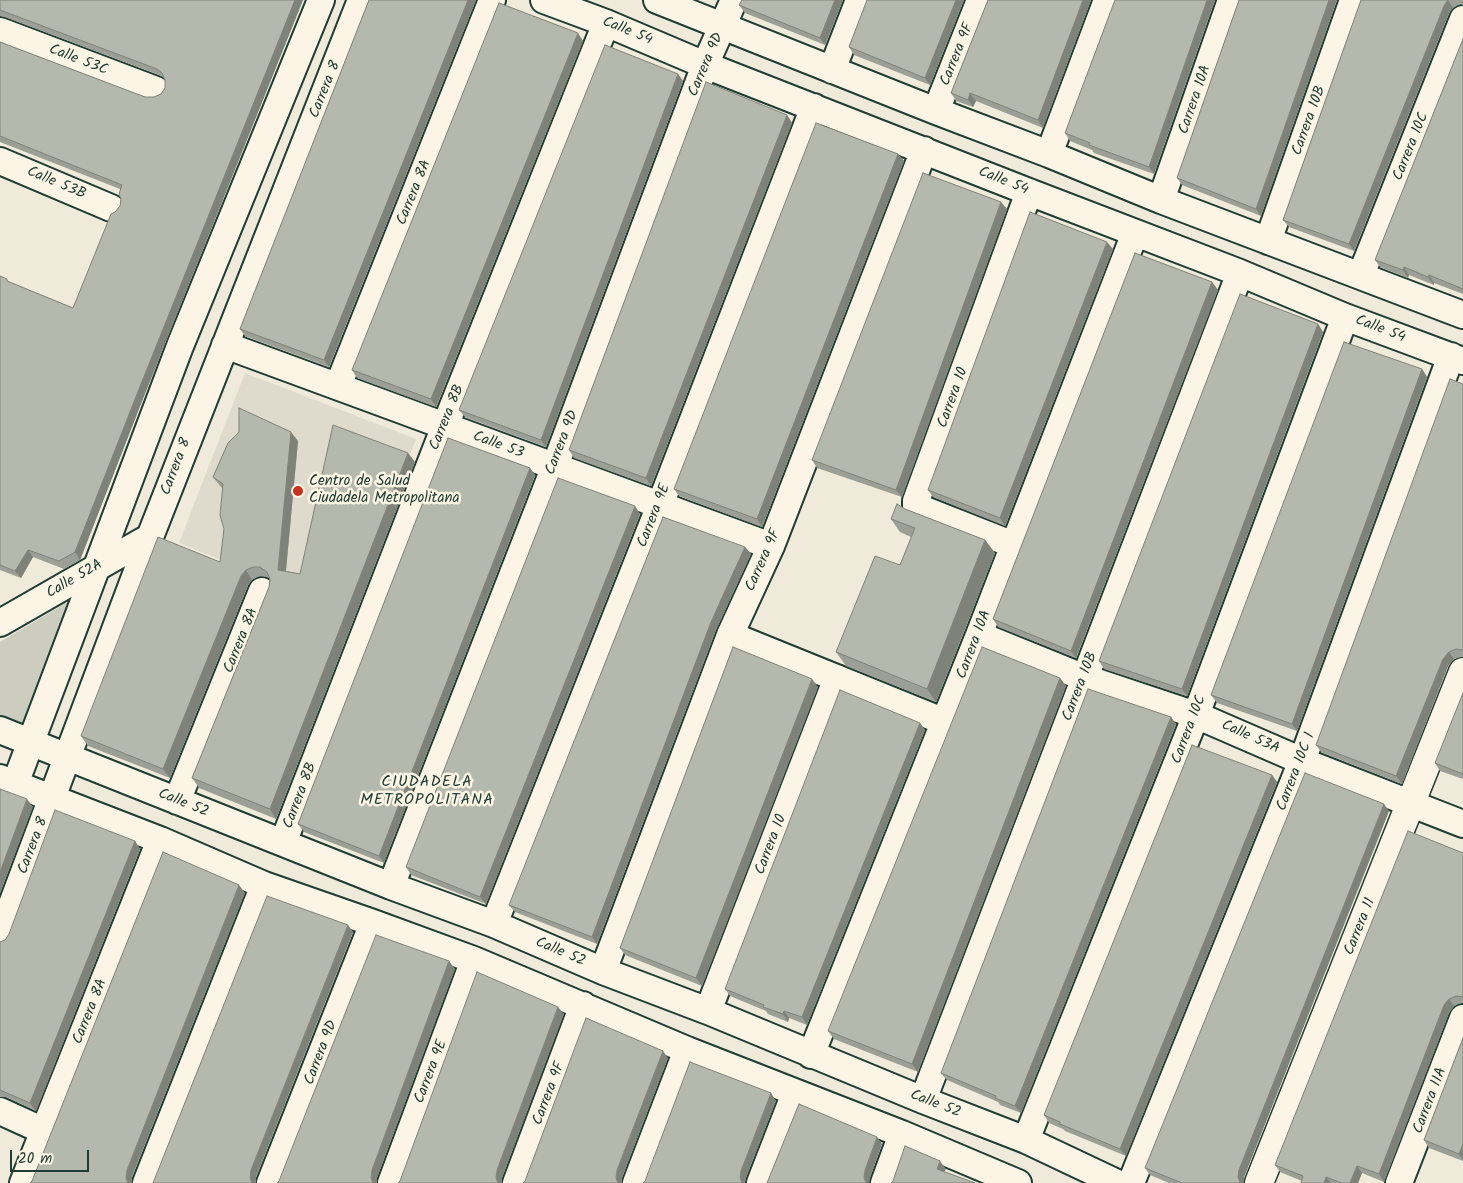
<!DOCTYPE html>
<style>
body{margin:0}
#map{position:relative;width:1463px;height:1183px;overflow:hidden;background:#efeada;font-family:Kalam,sans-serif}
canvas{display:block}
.scale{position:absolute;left:10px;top:1150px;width:79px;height:22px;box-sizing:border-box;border:2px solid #1f3d34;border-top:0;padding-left:6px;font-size:15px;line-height:18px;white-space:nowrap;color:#1f3d34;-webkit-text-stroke:4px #fcf5e5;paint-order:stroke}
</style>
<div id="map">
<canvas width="1463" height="1183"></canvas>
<div class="scale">20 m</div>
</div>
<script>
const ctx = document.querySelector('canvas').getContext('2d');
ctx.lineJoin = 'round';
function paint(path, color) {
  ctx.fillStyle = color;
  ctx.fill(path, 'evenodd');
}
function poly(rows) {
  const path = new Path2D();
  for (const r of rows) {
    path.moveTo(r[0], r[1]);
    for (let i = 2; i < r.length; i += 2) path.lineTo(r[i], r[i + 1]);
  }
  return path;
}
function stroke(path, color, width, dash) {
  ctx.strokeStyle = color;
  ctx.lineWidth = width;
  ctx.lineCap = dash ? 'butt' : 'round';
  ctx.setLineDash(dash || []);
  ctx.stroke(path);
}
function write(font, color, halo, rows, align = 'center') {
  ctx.font = font + ' Kalam,sans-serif';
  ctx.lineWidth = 5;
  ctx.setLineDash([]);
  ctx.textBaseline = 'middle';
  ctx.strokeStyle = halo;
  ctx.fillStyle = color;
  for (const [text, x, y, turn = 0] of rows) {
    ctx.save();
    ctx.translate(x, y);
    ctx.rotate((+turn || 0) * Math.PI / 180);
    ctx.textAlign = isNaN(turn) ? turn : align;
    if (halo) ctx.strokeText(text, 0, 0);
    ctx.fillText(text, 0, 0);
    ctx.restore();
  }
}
paint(poly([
 [245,373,416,439,350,611,179,543]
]), '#dedbcc');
paint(poly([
 [78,596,27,736,0,725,0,642]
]), '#cccdbf');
const minor = poly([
 [544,0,606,23,705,65,1029,192,1240,273,1345,317,1463,361],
 [657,0,936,111,1049,154,1161,200,1463,315],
 [0,31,156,90],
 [832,70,859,0],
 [936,111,980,0],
 [1049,154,1107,0],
 [0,161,111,208],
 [1161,200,1231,0],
 [1268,241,1353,0],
 [1361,275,1463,19],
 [225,345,771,546],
 [338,386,492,0],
 [1014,545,920,508,916,506,916,501,1029,192],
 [0,623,150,537],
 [730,635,945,722],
 [979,635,1085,678,1196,715,1302,761,1463,824],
 [0,730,391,886,494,924,603,971,708,1011,923,1100,1026,1140,1117,1183],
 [0,778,160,840,264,885,373,923,474,960,687,1050,902,1134,1018,1183],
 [15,784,180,346,321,0],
 [177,801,262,591],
 [283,843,445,426,606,23],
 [391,886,555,466,705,65,734,0],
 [494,924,660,505,814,107],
 [0,936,150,537,361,0],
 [603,971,730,635,771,546,924,150],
 [708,1011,837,678],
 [811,1055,979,635,1135,233],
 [923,1100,1240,273],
 [0,1111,44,1131],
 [1026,1140,1196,715,1345,317],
 [23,1183,160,840],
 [146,1183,264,885],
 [270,1183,373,923],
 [391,1183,474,960],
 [516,1183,583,1005],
 [636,1183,687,1050],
 [760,1183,795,1093],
 [884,1183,902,1134],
 [1131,1183,1302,761,1451,356],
 [1399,1183,1463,1018]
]);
const major = poly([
 [1259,1183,1463,672]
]);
stroke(minor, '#1f3d34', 30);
stroke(major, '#1f3d34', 31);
stroke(minor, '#fcf5e5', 26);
stroke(major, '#fcf5e5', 28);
paint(poly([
 [0,0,303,0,144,396,80,560,64,569,33,557,21,578,0,570,0,276,10,282,73,308,115,212,120,206,121,199,120,189,0,142,0,42,145,97,154,97,161,94,165,88,165,80,162,76,5,17,0,16],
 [369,0,476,0,329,367,245,336,240,329],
 [742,0,843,0,825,45,745,13,739,5],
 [867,0,964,0,930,85,854,55,849,47],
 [988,0,1091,0,1043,128,976,101,973,107,956,101,951,93],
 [1115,0,1154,174,1094,153,1092,150,1070,141,1065,133],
 [1239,0,1261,216,1182,185,1177,178],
 [1361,0,1463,0,1463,5,1460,4,1453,8,1449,13,1354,251,1289,227,1283,220],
 [1463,39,1463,294,1434,283,1434,285,1409,275,1408,278,1380,267,1375,260],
 [583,41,436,407,357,378,352,370],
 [678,74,683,81,546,447,465,417,459,410],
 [787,115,792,123,651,486,574,458,569,450],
 [898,154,904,161,762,527,679,496,674,489],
 [1007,209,902,497,817,468,812,460],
 [1113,249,1005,526,933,497,928,490],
 [1212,282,1218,290,1076,658,998,627,993,619],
 [1318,324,1323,332,1187,696,1104,669,1099,661],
 [1422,369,1427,377,1297,731,1217,703,1211,695],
 [1463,384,1463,657,1461,657,1454,659,1448,666,1402,784,1321,752,1316,745],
 [298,441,286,571,300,574,415,462,276,819,199,788,192,778,269,587,270,579,267,577,259,576,252,580,248,585,170,778,88,746,81,736,220,562,224,529,222,488,220,486,213,477],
 [530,468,535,475,384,863,304,832,298,824],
 [905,509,985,540,995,553,936,702,846,666,836,652,900,565,911,537,900,532,891,519],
 [640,514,486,904,411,875,406,867],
 [745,547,751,554,716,630,597,944,515,912,509,905],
 [1060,678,1066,686,918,1072,834,1039,828,1031],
 [818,687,702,986,625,955,620,948],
 [1463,693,1463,779,1440,771,1435,763],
 [1171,717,1176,724,1021,1113,1000,1105,998,1102,947,1080,941,1073],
 [920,723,925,730,807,1025,789,1018,788,1022,768,1014,766,1011,730,996,725,989],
 [1272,775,1277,782,1126,1156,1065,1131,1063,1129,1049,1123,1044,1115],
 [1389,811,1244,1177,1244,1183,1169,1183,1150,1175,1145,1168],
 [135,841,140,849,36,1111,6,1097,0,1097,0,942,5,940],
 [1463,853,1463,1003,1461,1003,1454,1006,1449,1013,1384,1182,1362,1173,1358,1183,1301,1183,1302,1181,1280,1172,1275,1165],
 [1463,1038,1463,1161,1429,1148,1424,1140]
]), '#9c9f95');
paint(poly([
 [295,0,303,0,144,396,80,560,75,552,139,389],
 [468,0,476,0,329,367,324,360],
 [835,0,843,0,825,45,820,38],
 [956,0,964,0,930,85,925,78],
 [1083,0,1091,0,1043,128,1038,120],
 [1207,0,1215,0,1154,174,1149,167],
 [1329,0,1337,0,1261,216,1256,209],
 [1448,0,1453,8,1449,13,1354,251,1349,244,1444,6],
 [578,33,583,41,436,407,431,399],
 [678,74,683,81,546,447,541,440],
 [970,93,976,101,973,107,968,100],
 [787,115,792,123,651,486,646,478],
 [898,154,904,161,762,527,757,519],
 [1001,202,1007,209,902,497,896,490],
 [1107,242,1113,249,1005,526,1000,518],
 [1404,267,1409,275,1408,278,1403,270],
 [1429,275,1434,283,1434,285,1428,277],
 [1212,282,1218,290,1076,658,1071,651],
 [1318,324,1323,332,1187,696,1182,689],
 [1422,369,1427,377,1297,731,1292,724],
 [291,432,298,441,285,580,278,570],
 [408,453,415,462,276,819,270,809],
 [530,468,535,475,384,863,379,856],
 [635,506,640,514,486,904,480,897],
 [985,540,995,553,936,702,927,689],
 [745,547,751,554,716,630,597,944,592,937,711,622],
 [28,550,33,557,21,578,15,571],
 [246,570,252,580,248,585,170,778,163,769,241,576],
 [1449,652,1454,659,1448,666,1402,784,1396,776,1443,659],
 [1060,678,1066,686,918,1072,912,1064],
 [812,679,818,687,702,986,696,978],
 [1171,717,1176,724,1021,1113,1015,1106],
 [920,723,925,730,807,1025,802,1017],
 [1272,775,1277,782,1126,1156,1120,1149],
 [27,799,33,807,0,893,0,872],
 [1384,804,1389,811,1244,1177,1244,1183,1239,1183,1238,1177,1239,1170],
 [135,841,140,849,36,1111,30,1103],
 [239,885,245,893,132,1177,132,1183,128,1183,126,1178,127,1170],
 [348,925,353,932,256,1177,256,1183,252,1183,250,1178,251,1170],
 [449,961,455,969,377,1178,377,1183,373,1183,371,1178,372,1170],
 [1449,999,1454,1006,1449,1013,1384,1182,1379,1174,1444,1005],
 [558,1007,564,1014,502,1178,502,1183,498,1183,496,1178,497,1170],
 [784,1011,789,1018,788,1022,783,1014],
 [663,1051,668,1058,622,1178,622,1183,618,1183,616,1178,617,1170],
 [771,1093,776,1101,746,1178,745,1183,742,1183,740,1177,741,1171],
 [877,1137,882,1144,870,1178,869,1183,866,1183,864,1178,865,1170],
 [1463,1144,1463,1160,1459,1154],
 [940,1161,946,1169,942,1176,937,1169],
 [1357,1166,1362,1173,1358,1183,1350,1183],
 [1326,1177,1331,1183,1324,1183]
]), '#7f8279');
const building = poly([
 [0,0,295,0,139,389,75,552,59,561,28,550,15,571,0,565,0,276,7,279,7,281,73,308,111,214,115,212,120,206,121,199,119,194,122,185,0,136,0,42,145,97,154,97,161,94,165,88,165,80,162,73,157,69,0,10,0,0],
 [369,0,468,0,324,360,240,329,369,0],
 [742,0,835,0,820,38,739,5,742,0],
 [867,0,956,0,925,78,849,47,867,0],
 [988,0,1083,0,1038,120,970,93,968,100,951,93,988,0],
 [1115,0,1207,0,1149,167,1089,145,1090,143,1065,133,1115,0],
 [1239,0,1329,0,1256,209,1177,178,1239,0],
 [1361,0,1448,0,1444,6,1349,244,1283,220,1361,0],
 [499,3,578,33,431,399,352,370,499,3],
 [1463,39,1463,289,1429,275,1428,277,1404,267,1403,270,1375,260,1463,39],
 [605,45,678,74,541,440,459,410,605,45],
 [706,82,787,115,646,478,569,450,706,82],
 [816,123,898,154,757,519,674,489,816,123],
 [923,173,1001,202,896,490,812,460,923,173],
 [1030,212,1107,242,1000,518,928,490,1030,212],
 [1135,253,1212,282,1071,651,993,619,1135,253],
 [1240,294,1318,324,1182,689,1099,661,1240,294],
 [1344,342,1422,369,1292,724,1211,695,1344,342],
 [1450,379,1463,384,1463,650,1456,649,1449,652,1443,659,1396,776,1316,745,1450,379],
 [239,408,291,432,278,570,300,574,333,425,408,453,270,809,192,778,269,587,270,579,267,572,260,567,253,567,246,570,241,576,163,769,81,736,158,537,220,562,224,529,220,515,223,484,213,477,228,443,239,432,239,408],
 [448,438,530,468,379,856,298,824,448,438],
 [558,478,635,506,480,897,406,867,558,478],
 [897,504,905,509,985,540,927,689,836,652,875,556,900,565,915,528,891,519,897,504],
 [663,517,745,547,711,622,592,937,509,905,663,517],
 [733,647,812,679,696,978,620,948,733,647],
 [982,647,1060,678,912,1064,828,1031,982,647],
 [1088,689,1171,717,1015,1106,995,1098,996,1096,941,1073,1088,689],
 [840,690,920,723,802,1017,784,1011,783,1014,763,1007,764,1005,725,989,840,690],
 [1463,693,1463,774,1435,763,1463,693],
 [1192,745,1272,775,1120,1149,1060,1124,1060,1122,1044,1115,1192,745],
 [1305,773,1384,804,1239,1170,1238,1177,1240,1182,1239,1183,1182,1183,1145,1168,1305,773],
 [0,789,27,799,0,872,0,789],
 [55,810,135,841,30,1103,0,1090,0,942,5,940,9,934,55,810],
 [1408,831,1463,853,1463,997,1456,996,1449,999,1444,1005,1379,1174,1357,1166,1350,1183,1342,1183,1326,1177,1324,1183,1301,1183,1303,1176,1275,1165,1408,831],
 [163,852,239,885,127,1170,126,1178,128,1183,30,1183,32,1181,163,852],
 [267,896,348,925,251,1170,250,1178,252,1183,153,1183,267,896],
 [376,935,449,961,372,1170,371,1178,373,1183,277,1183,279,1181,376,935],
 [477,972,558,1007,497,1170,496,1178,498,1183,398,1183,400,1181,477,972],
 [586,1018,663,1051,617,1170,616,1178,618,1183,523,1183,525,1181,586,1018],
 [1463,1038,1463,1144,1459,1154,1424,1140,1463,1038],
 [690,1062,771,1093,741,1171,740,1177,742,1183,643,1183,645,1181,690,1062],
 [799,1104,877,1137,865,1170,864,1178,866,1183,767,1183,799,1104],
 [905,1146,940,1161,937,1169,975,1183,891,1183,893,1181,905,1146]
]);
paint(building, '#b5b9ad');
stroke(building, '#7f8279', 1);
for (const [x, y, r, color] of [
 [298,491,6,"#c8321e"]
]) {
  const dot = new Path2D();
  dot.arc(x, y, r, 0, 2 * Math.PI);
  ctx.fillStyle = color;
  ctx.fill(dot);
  stroke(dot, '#fcf5e5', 2);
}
write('15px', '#1f3d34', '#fcf5e5', [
 ["Calle 54",627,32,22],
 ["Carrera 9F",958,55,-68],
 ["Calle 53C",78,61,21],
 ["Carrera 9D",707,65,-67],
 ["Carrera 8",326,90,-68],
 ["Carrera 10A",1196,100,-71],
 ["Carrera 10B",1310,121,-70],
 ["Carrera 10C",1412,147,-68],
 ["Calle 54",1003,182,22],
 ["Calle 53B",56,184,23],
 ["Carrera 8A",415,193,-68],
 ["Calle 54",1380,330,21],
 ["Carrera 10",954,398,-70],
 ["Carrera 8B",448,418,-68],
 ["Carrera 9D",563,443,-69],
 ["Calle 53",498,446,20],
 ["Carrera 8",177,467,-69],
 ["Carrera 9E",655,516,-69],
 ["Carrera 9F",764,561,-66],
 ["Calle 52A",75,580,-30],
 ["Carrera 8A",242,641,-68],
 ["Carrera 10A",975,645,-69],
 ["Carrera 10B",1081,687,-69],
 ["Carrera 10C",1190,730,-69],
 ["Calle 53A",1250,738,24],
 ["Carrera 10C 1",1297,772,-69],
 ["Carrera 8B",301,796,-69],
 ["Calle 52",183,804,22],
 ["Carrera 10",772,845,-69],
 ["Carrera 8",34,846,-69],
 ["Carrera 11",1361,927,-68],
 ["Calle 52",560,953,23],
 ["Carrera 8A",91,1012,-68],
 ["Carrera 9D",322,1053,-69],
 ["Carrera 9E",432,1072,-69],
 ["Carrera 9F",550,1094,-69],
 ["Carrera 11A",1431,1101,-69],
 ["Calle 52",935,1105,21]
]);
write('15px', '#1f3d34', '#fcf5e5', [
 ["Centro de Salud",309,482],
 ["Ciudadela Metropolitana",309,499]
], 'left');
ctx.letterSpacing = '1px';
write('16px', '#1f3d34', '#fcf5e5', [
 ["CIUDADELA",427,783],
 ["METROPOLITANA",427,801]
]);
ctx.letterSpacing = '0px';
</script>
